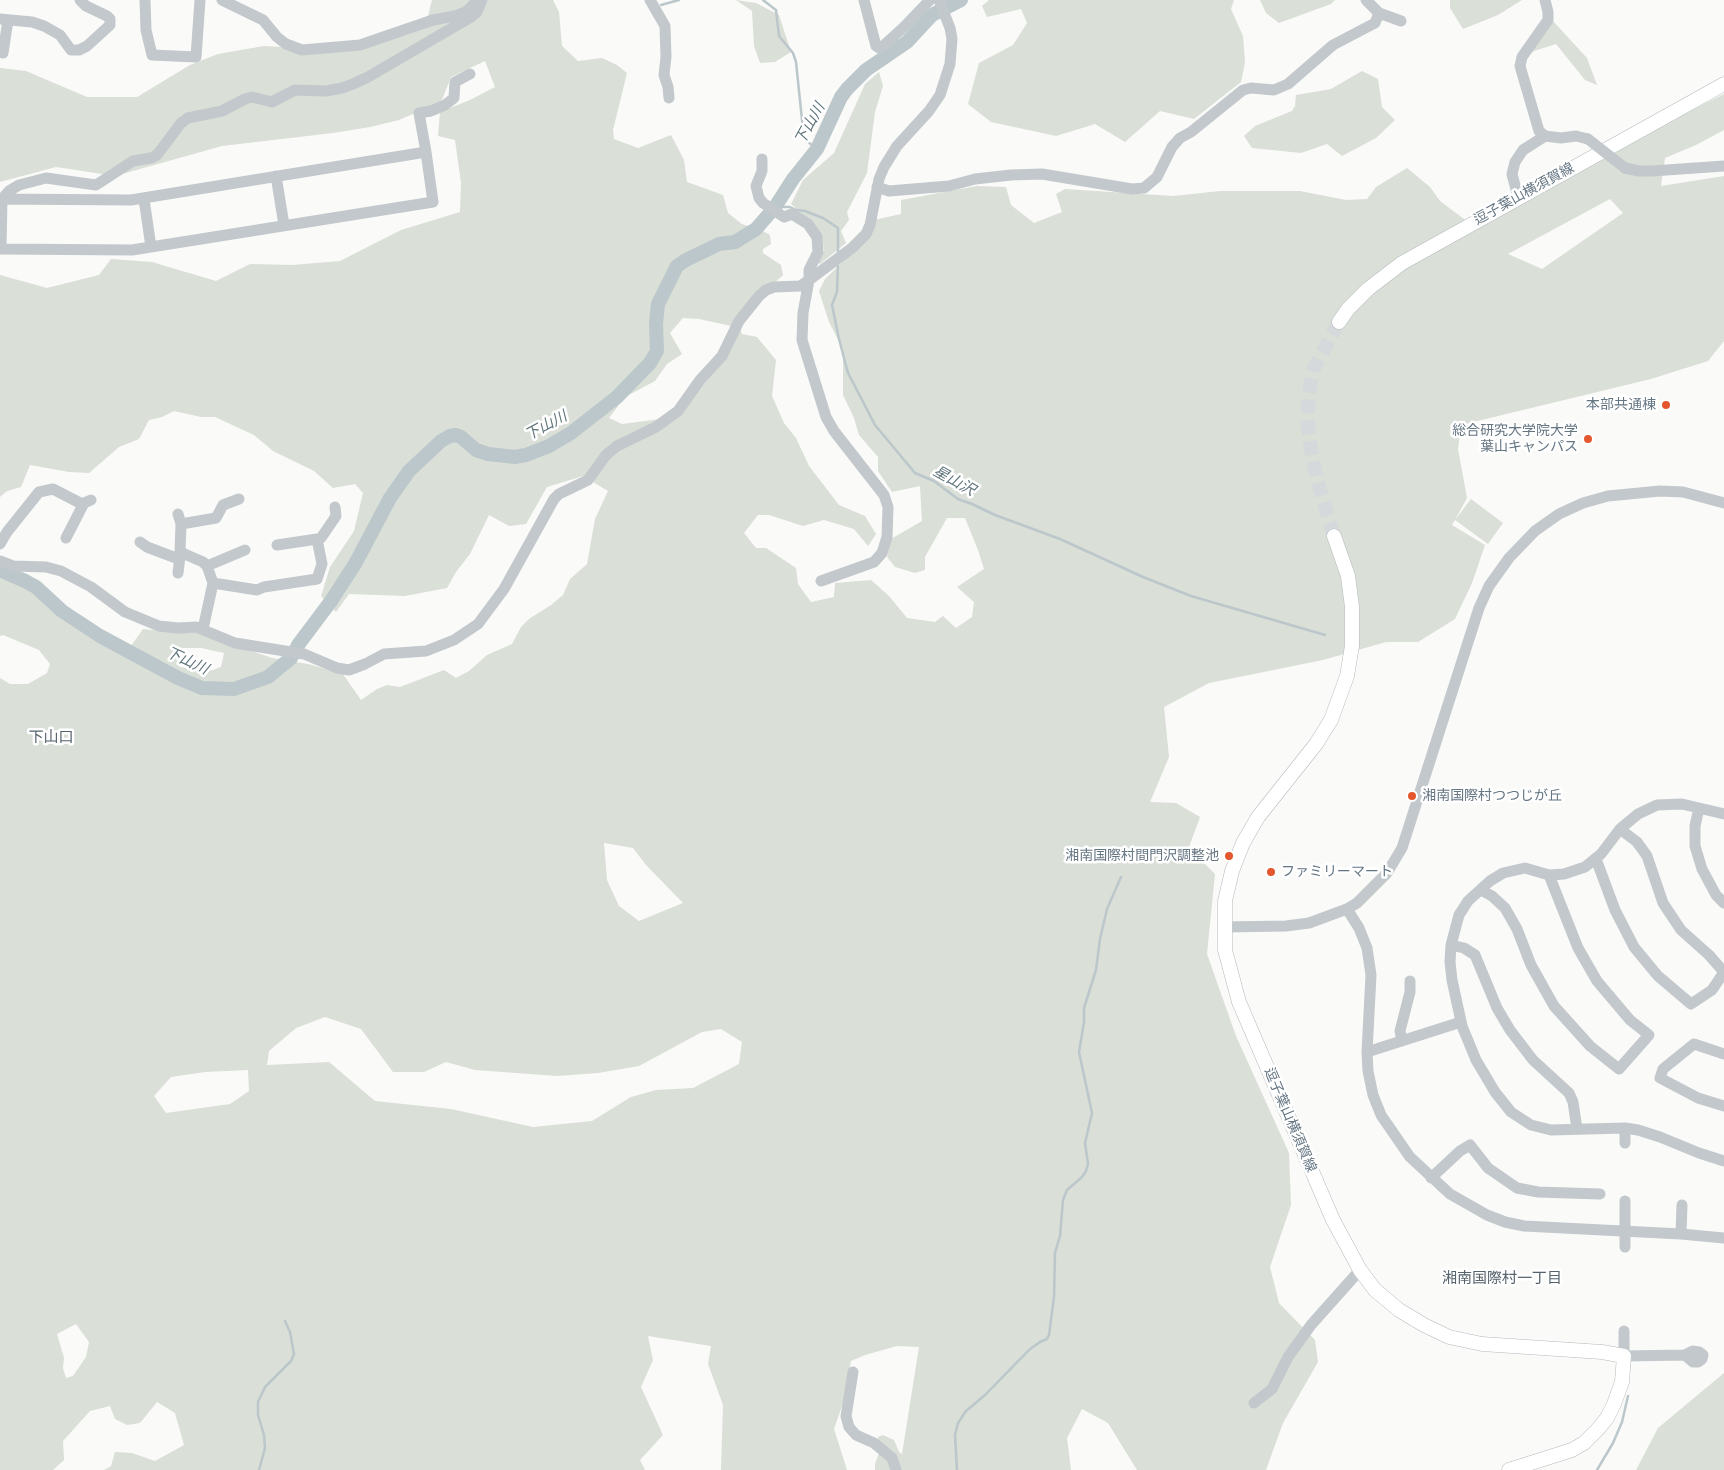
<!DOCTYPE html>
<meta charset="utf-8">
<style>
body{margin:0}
canvas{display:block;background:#fafaf8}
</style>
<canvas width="1724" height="1470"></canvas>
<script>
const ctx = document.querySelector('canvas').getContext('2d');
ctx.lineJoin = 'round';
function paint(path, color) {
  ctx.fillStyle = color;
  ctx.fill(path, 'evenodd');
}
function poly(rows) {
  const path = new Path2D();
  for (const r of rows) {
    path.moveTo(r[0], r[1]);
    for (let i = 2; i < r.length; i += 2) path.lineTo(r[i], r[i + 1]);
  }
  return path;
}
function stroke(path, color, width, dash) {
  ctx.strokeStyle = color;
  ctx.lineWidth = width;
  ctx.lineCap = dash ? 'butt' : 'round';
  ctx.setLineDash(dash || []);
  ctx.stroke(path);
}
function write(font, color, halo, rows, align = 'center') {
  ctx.font = font + ' Rubik,"Noto Sans JP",sans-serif';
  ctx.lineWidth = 5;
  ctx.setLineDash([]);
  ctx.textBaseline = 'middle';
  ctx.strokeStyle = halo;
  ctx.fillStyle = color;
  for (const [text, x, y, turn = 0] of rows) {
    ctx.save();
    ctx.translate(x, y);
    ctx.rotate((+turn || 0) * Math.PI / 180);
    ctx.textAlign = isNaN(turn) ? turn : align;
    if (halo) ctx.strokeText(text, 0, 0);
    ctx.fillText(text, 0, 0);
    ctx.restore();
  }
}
paint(poly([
 [432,0,553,0,559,12,562,46,578,61,602,58,617,65,627,73,613,130,614,139,638,148,671,135,684,160,687,182,723,195,728,213,742,224,763,231,770,235,771,244,763,249,763,253,781,265,783,275,736,318,742,334,757,337,776,360,772,396,784,423,796,438,809,466,839,505,865,516,876,534,868,546,854,529,824,520,803,526,769,515,758,515,744,533,756,548,766,548,796,568,798,584,811,602,834,597,835,583,871,580,889,596,907,618,935,622,943,616,956,628,972,617,974,602,957,587,984,569,978,550,965,518,947,518,925,557,925,570,915,573,895,567,887,557,891,539,922,521,920,486,892,492,878,471,878,457,859,435,854,418,843,395,843,349,829,322,819,291,825,279,863,242,874,220,901,214,901,200,977,186,1006,187,1011,205,1034,223,1062,212,1056,194,1065,189,1173,196,1220,191,1300,191,1346,200,1367,199,1376,187,1407,168,1430,187,1440,201,1468,222,1724,94,1724,130,1696,145,1665,158,1661,186,1724,176,1724,341,1708,361,1651,379,1461,425,1458,449,1467,498,1455,520,1471,499,1503,523,1488,544,1455,520,1452,525,1485,545,1472,583,1455,619,1418,642,1386,642,1323,660,1209,683,1164,707,1169,757,1150,802,1176,803,1200,817,1188,850,1200,859,1215,874,1207,954,1236,1036,1289,1153,1291,1205,1270,1267,1279,1303,1315,1340,1318,1362,1283,1423,1266,1470,1137,1470,1108,1423,1082,1409,1067,1438,1071,1470,875,1470,875,1464,879,1453,878,1437,883,1435,894,1440,899,1452,902,1454,919,1347,897,1346,865,1355,851,1361,843,1403,834,1429,847,1470,721,1470,723,1405,708,1364,711,1346,648,1336,653,1360,641,1387,663,1435,640,1460,645,1470,104,1470,111,1466,115,1452,132,1453,155,1461,184,1445,175,1413,157,1402,140,1423,127,1425,115,1419,110,1406,90,1411,63,1441,64,1460,53,1470,0,1470,0,678,10,684,28,684,47,673,50,664,39,650,3,635,0,636,0,575,31,590,77,627,126,653,143,629,183,633,196,632,272,658,308,664,343,674,361,700,377,689,387,685,400,687,444,670,456,678,469,671,487,655,512,644,521,627,529,619,551,605,563,595,570,579,587,564,595,519,608,491,583,476,547,487,526,524,509,526,489,515,470,554,456,572,447,588,405,596,349,594,336,612,321,596,330,567,354,531,363,493,355,484,333,488,314,471,273,451,254,435,215,417,201,417,174,411,162,417,149,420,139,439,119,447,89,473,69,472,30,465,21,487,7,491,0,497,0,275,47,288,99,275,111,259,152,262,216,281,250,264,292,265,340,261,401,230,460,212,461,183,455,140,438,136,440,112,470,100,495,87,485,61,451,77,441,102,399,120,370,127,333,133,222,146,115,176,56,167,0,182,0,68,26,71,87,97,137,97,190,65,218,54,264,46,354,51,428,16],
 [1610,199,1623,213,1542,269,1508,254],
 [683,318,699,319,731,326,721,364,676,417,622,424,609,418,625,397,655,381,667,364,682,354,670,333],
 [174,648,201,648,224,653,221,667,213,670,202,671,180,667,173,652],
 [604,843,633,848,646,865,683,903,639,921,619,906,607,880],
 [325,1017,361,1029,393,1072,424,1072,446,1062,475,1070,557,1076,598,1073,639,1066,702,1032,721,1029,742,1042,739,1064,693,1088,656,1090,631,1097,592,1121,533,1127,451,1109,375,1101,329,1062,267,1065,269,1051,296,1028],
 [248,1070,249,1091,230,1104,166,1113,154,1096,171,1077,205,1072],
 [76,1324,89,1342,86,1357,73,1376,66,1378,63,1368,64,1358,57,1334],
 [736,0,756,3,779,15,791,52,775,62,760,63,754,46,752,11],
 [989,0,1234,0,1231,9,1243,36,1245,62,1241,82,1194,119,1160,111,1125,142,1095,124,1056,136,991,122,968,104,979,63,1013,45,1027,23,1021,9,987,17,982,6],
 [1260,0,1335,0,1331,4,1279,23,1266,13],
 [1450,0,1522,0,1498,15,1463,29,1450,8],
 [1552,20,1587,58,1597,85,1585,80,1556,44,1531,52],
 [1362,71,1378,79,1382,107,1395,120,1376,138,1342,156,1327,144,1301,153,1252,148,1244,136,1255,126,1292,111,1295,106,1296,95,1331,89],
 [879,72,883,86,875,112,867,173,847,212,849,220,841,231,846,243,820,264,817,262,824,251,822,236,812,223,791,204,803,180,834,153,865,84],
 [1724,1373,1724,1470,1636,1470,1658,1428]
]), '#dadfd7');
stroke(poly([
 [763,0,776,10,779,36,793,53,796,62,804,139,817,149],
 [661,5,679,0],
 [776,207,790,207,796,210,805,211,823,218,838,228,838,253],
 [838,264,837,292,832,305,839,339,848,373,875,425,915,473,934,481,958,499,972,504,995,515,1060,539,1143,577,1191,596,1325,635],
 [259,1470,265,1448,264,1435,258,1415,258,1402,265,1387,291,1361,294,1354,290,1332,285,1321],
 [957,1470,955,1435,958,1423,966,1411,985,1395,1030,1349,1040,1342,1047,1339,1049,1335,1054,1297,1055,1253,1060,1236,1063,1200,1067,1190,1082,1177,1086,1171,1088,1164,1085,1143,1092,1113,1079,1052,1084,1022,1084,1008,1096,970,1100,939,1107,909,1121,877],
 [1597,1470,1613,1443,1622,1422,1628,1396]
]), '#bbc7cb', 2.5);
stroke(poly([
 [0,570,25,581,36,587,62,611,100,636,178,678,202,688,234,689,268,677,291,658,298,645,331,601,355,564,390,498,409,471,441,441,450,436,456,435,461,437,476,450,488,454,515,457,526,455,549,446,571,433,617,397,650,363,657,351,656,324,658,304,677,266,686,260,719,244,735,242,756,229,775,207,793,179,817,149,841,97,847,89,866,70,907,42,932,15,961,0]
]), '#bbc7cb', 14);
stroke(poly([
 [1334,536,1317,480,1311,449,1307,419,1309,393,1314,368,1339,322]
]), '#d5d9db', 14, [14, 7]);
const major = poly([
 [1339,322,1348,309,1368,289,1402,263,1724,84],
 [1334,536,1348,576,1352,607,1352,646,1347,676,1331,720,1316,744,1258,817,1243,843,1232,871,1225,901,1225,950,1239,1002,1333,1220,1360,1270,1375,1290,1399,1310,1424,1325,1449,1337,1482,1344,1602,1352,1624,1356,1622,1382,1614,1404,1607,1418,1598,1429,1584,1443,1572,1450,1509,1470]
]);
stroke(major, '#b5babe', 15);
stroke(poly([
 [145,0,146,30,152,55,196,57,200,0],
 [222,0,263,20,277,37,286,44,302,50,360,45,433,20,455,16,466,12,478,0],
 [650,0,665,26,666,57,664,75,668,87,669,98],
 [864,0,876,46,879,48,882,47,904,27,930,0],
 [1366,0,1379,13,1401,21],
 [1545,0,1548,12,1548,20,1522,57,1520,66,1539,131,1545,136,1561,138,1576,136,1588,139],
 [0,19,32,22,44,26,60,35,71,50,79,50,87,46,110,25,110,19,107,16,86,6,80,0],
 [3,53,8,20],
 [426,152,419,113,431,111,445,105,454,98,455,82,470,74],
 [1625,168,1639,171,1652,171,1724,166],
 [276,176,284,225],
 [877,187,889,191,949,186,975,179,1011,175,1042,174,1132,189,1144,188,1157,177,1172,147,1180,138,1191,132,1243,90,1251,88,1274,90,1288,84,1333,45,1375,23,1379,13],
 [1518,197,1512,174,1515,162,1523,150,1545,136],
 [0,199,131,200,426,152,433,202,132,250,0,249],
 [144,199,151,247],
 [1,249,2,199,9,191,19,185,46,178,96,185,133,161,151,158,157,155,181,123,188,118,222,111,245,99,252,97,272,102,295,90,326,91,342,88,353,84,368,77,471,17,477,12,482,0],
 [178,514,181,524,180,552,203,562,207,566,213,583,203,629],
 [181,524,216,518,223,505,239,499],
 [66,538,84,503],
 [317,539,321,538,336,516,335,507],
 [140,542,147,547,176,558,183,554],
 [0,544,7,532,39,492,53,489,80,503,84,503,91,500],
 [0,561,13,566,46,567,61,571,91,587,125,612,159,626,178,628,196,627,235,643,304,654,337,668,349,670,365,664,384,654,426,651,454,640,478,624,504,589,554,499,559,494,588,480,606,455,617,446,656,427,678,411,700,380,722,356,739,321,759,296,766,290,774,287,800,286,809,280,809,270,818,252,817,237,808,224,792,214,784,217,763,203,759,198,756,186,762,171,762,159],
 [207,566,245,550],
 [178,573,180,556],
 [821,581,874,562,882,553,887,537,888,507,884,495,834,431,826,417,802,340,803,313,809,280,852,248,866,234,870,225,879,179,884,167,897,146,929,111,940,95,950,64,952,39,950,28,939,0],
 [213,583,257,590,264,587,317,579,322,564,317,539,277,545],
 [1699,808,1695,826,1695,846,1702,869,1716,895,1724,903],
 [1724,814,1682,804,1657,805,1638,814,1620,829,1601,854,1585,867,1564,874,1549,875,1525,868,1503,873,1490,881,1468,901,1459,915,1451,945,1450,962,1452,980,1462,1026,1476,1060,1495,1092,1511,1112,1531,1125,1551,1130,1625,1128,1638,1130,1660,1137,1699,1153,1724,1161],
 [1596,859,1615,910,1634,947,1658,976,1691,1004,1712,990,1724,972,1709,955,1681,930,1663,903,1647,856,1637,842,1620,829],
 [1481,890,1492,896,1505,908,1517,929,1531,965,1554,1006,1590,1046,1619,1069,1649,1035,1630,1020,1597,981,1578,948,1549,875],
 [1347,909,1359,928,1367,948,1371,975,1367,1052,1368,1071,1373,1095,1381,1115,1410,1157,1450,1194,1487,1215,1505,1222,1524,1226,1681,1234,1724,1238],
 [1224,927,1286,926,1309,923,1347,909,1357,903,1387,873,1402,848,1479,608,1489,586,1509,558,1535,531,1559,514,1583,503,1608,496,1660,491,1683,492,1724,503],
 [1451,945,1464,948,1475,955,1497,1008,1510,1030,1533,1060,1569,1093,1573,1102,1577,1129],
 [1402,1041,1400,1031,1410,992,1410,981],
 [1367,1052,1461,1022],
 [1724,1054,1694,1044,1663,1069,1660,1078,1698,1098,1724,1106],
 [1625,1143,1625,1128],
 [1431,1178,1460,1151,1470,1145,1488,1168,1517,1188,1538,1192,1600,1194],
 [1681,1234,1682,1205],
 [1625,1247,1625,1201],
 [1624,1331,1624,1356,1685,1355,1693,1351,1699,1352,1703,1355,1702,1359,1698,1362,1693,1362,1685,1355],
 [853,1372,846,1416,849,1427,856,1435,874,1443,892,1458,896,1470],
 [1254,1403,1272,1389,1288,1357,1311,1325,1360,1270]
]), '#c3c8cc', 11);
stroke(major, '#fff', 14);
stroke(poly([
 [1588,139,1625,168]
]), '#c3c8cc', 11);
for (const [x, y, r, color] of [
 [1666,405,5,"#e4572e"],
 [1588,439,5,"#e4572e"],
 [1412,796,5,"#e4572e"],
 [1229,856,5,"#e4572e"],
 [1271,872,5,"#e4572e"]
]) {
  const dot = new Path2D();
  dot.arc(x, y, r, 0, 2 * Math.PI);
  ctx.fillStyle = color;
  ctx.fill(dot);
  stroke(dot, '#fff', 2);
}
write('14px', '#657683', '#fff', [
 ["逗子葉山横須賀線",1524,194,-29],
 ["逗子葉山横須賀線",1290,1120,67]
]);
write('14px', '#657683', '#fff', [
 ["本部共通棟",1656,405],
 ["総合研究大学院大学",1578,431],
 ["葉山キャンパス",1578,447],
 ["湘南国際村つつじが丘",1422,796,"left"],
 ["湘南国際村間門沢調整池",1219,856],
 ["ファミリーマート",1281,872,"left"]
], 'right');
write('italic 15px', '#60757c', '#fff', [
 ["下山川",810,124,-61],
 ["下山川",546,426,-28],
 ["星山沢",954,481,29],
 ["下山川",187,661,25]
]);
write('15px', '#57646e', '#fff', [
 ["下山口",51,738],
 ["湘南国際村一丁目",1502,1279]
]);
</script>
